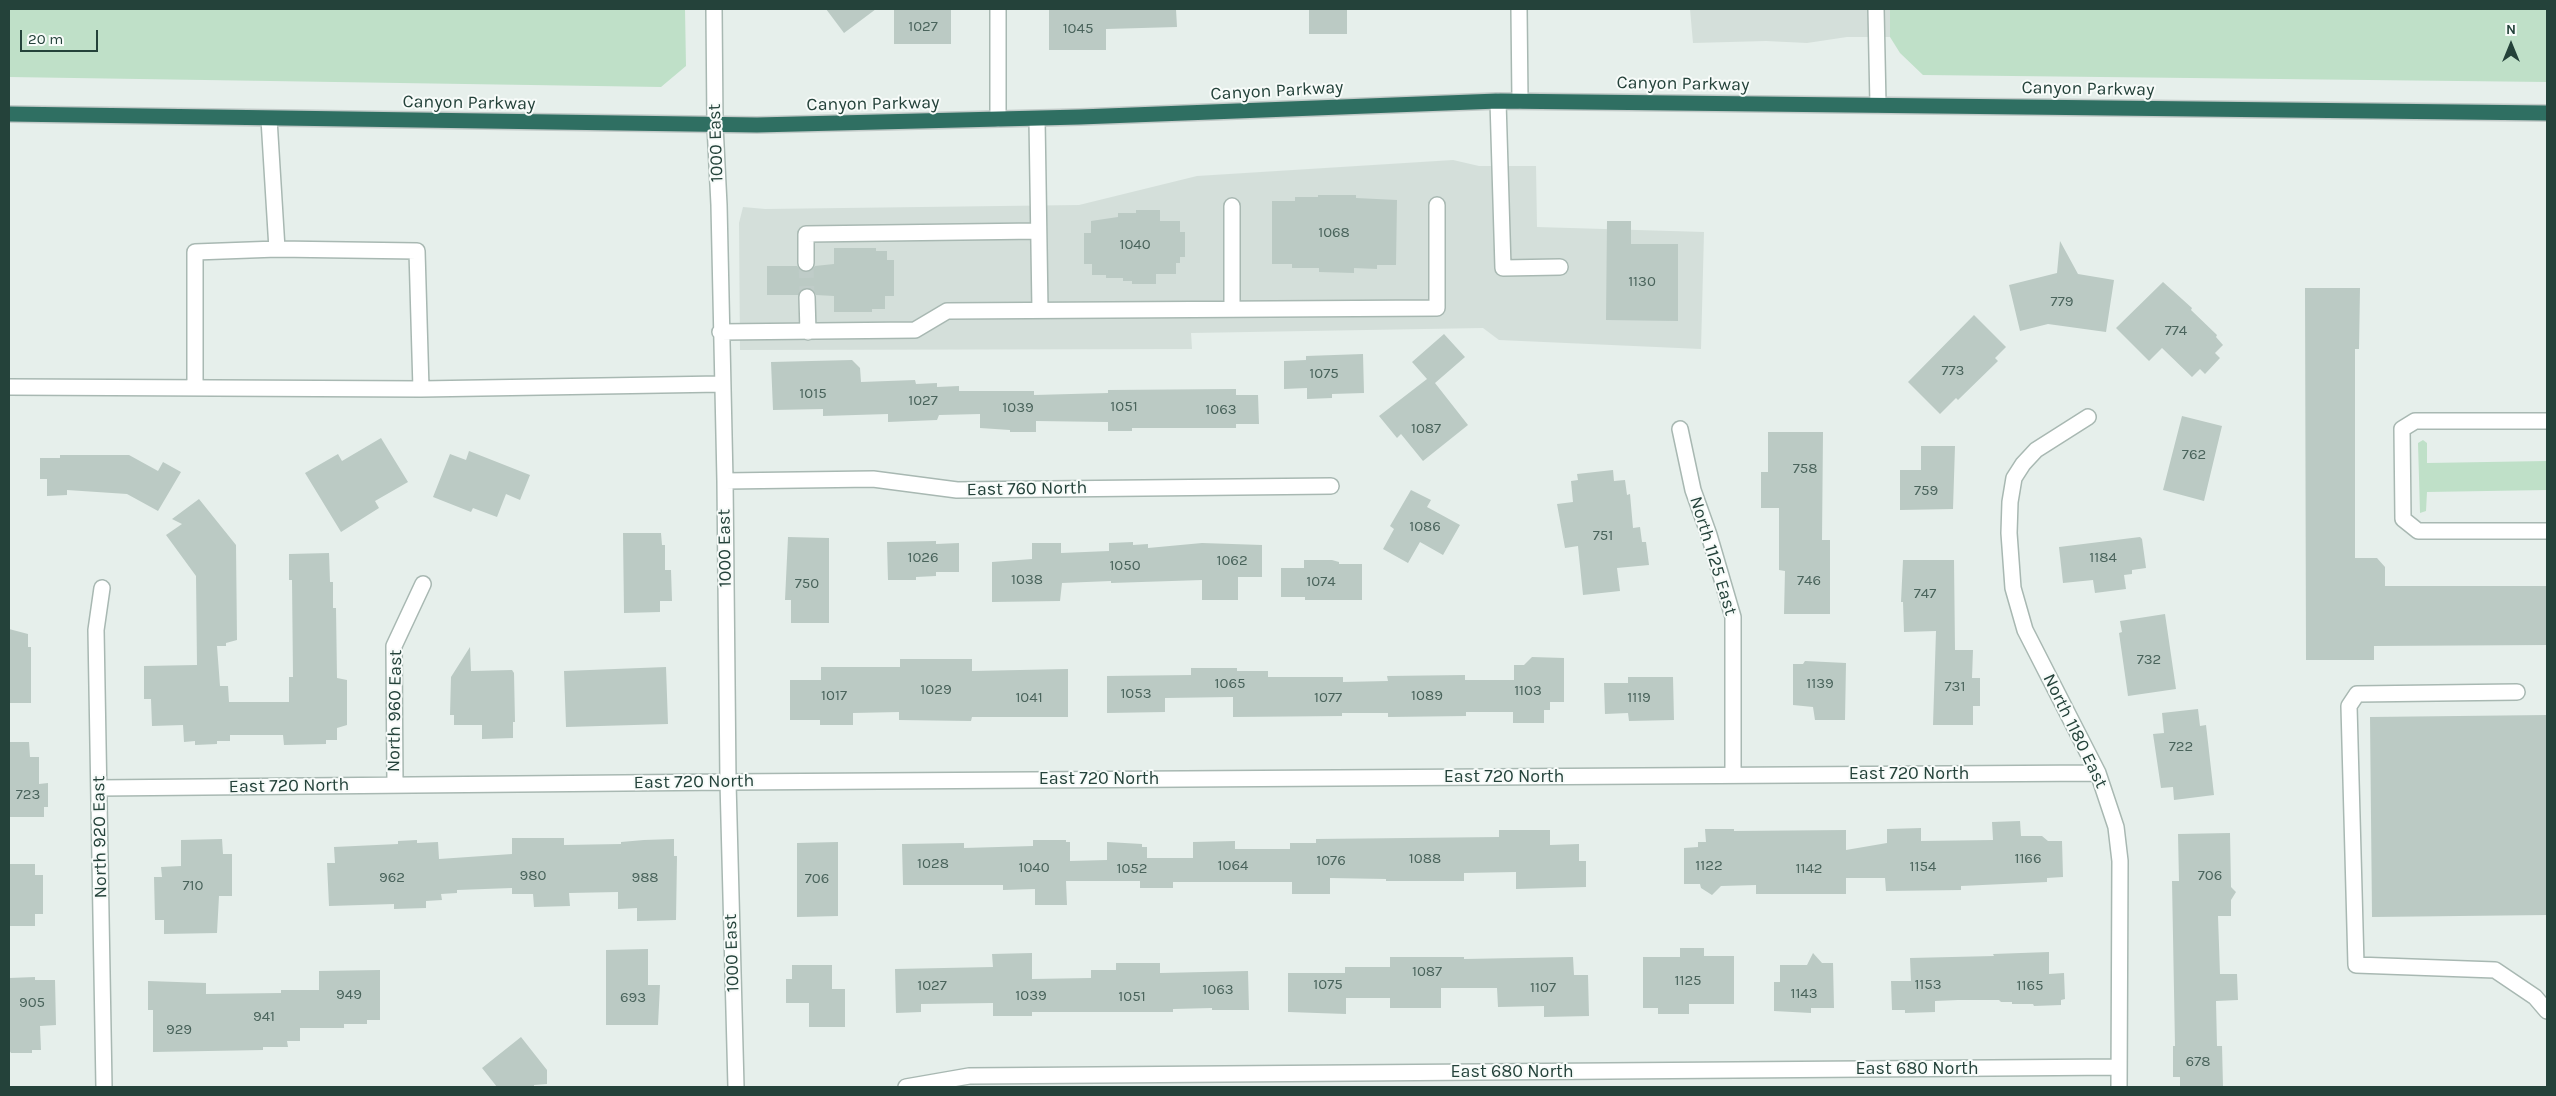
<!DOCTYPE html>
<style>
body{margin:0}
#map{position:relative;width:2556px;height:1096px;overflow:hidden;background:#e6efeb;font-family:Karla,sans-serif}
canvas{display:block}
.frame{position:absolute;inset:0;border:10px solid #24423a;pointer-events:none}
.north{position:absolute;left:2486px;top:20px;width:50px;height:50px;-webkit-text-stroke:4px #f7fbf9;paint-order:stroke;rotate:0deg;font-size:14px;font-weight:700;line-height:20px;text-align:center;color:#24423a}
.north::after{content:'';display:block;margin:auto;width:18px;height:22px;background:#24423a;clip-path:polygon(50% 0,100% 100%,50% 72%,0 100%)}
.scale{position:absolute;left:20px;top:30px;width:78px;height:22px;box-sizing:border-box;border:2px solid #24423a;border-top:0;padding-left:6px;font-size:15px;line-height:18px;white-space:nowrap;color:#24423a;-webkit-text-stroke:4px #f7fbf9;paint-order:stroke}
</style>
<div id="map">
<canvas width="2556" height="1096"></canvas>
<div class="frame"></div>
<div class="north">N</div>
<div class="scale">20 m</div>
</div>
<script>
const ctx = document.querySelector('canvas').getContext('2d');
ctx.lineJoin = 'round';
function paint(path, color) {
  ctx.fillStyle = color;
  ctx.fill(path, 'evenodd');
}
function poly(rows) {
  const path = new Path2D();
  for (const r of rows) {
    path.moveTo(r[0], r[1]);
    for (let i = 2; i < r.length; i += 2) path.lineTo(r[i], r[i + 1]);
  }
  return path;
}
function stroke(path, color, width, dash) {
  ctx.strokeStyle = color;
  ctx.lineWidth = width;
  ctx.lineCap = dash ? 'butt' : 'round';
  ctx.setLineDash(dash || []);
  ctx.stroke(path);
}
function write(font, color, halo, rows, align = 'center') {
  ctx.font = font + ' Karla,sans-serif';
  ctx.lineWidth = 4;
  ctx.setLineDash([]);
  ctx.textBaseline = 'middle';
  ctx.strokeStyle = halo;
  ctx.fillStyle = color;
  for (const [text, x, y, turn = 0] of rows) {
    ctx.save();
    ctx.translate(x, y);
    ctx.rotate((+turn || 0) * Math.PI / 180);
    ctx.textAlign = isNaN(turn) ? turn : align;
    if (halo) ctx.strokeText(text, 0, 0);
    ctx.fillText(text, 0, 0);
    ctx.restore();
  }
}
paint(poly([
 [1690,9,1890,9,1890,37,1847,37,1807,43,1766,41,1693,43],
 [1453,160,1479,166,1536,166,1537,227,1704,232,1701,349,1499,340,1483,328,1191,333,1192,349,740,350,739,223,743,207,765,209,1079,205,1197,176]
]), '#d4dfda');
paint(poly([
 [9,9,685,9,686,66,661,87,9,77],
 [1890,9,2547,9,2547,82,1923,75,1900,53,1890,37],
 [2423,440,2427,443,2427,463,2547,461,2547,490,2427,492,2426,511,2420,513,2418,443]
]), '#bfe0c8');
paint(poly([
 [826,9,876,9,844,33],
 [894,9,951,9,951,44,894,44],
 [1049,9,1176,9,1177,27,1106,29,1106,50,1049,50],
 [1309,9,1347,9,1347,34,1309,34],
 [1318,195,1356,195,1356,198,1397,200,1396,265,1377,265,1377,269,1354,268,1354,273,1319,272,1319,268,1292,268,1292,264,1272,264,1272,201,1295,201,1295,197,1318,197],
 [1136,210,1160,210,1160,221,1180,221,1180,232,1185,232,1185,257,1180,257,1180,263,1176,263,1176,274,1156,274,1156,284,1132,284,1132,281,1123,281,1123,278,1106,278,1106,275,1092,275,1092,264,1084,264,1084,233,1091,233,1091,221,1118,217,1118,213,1136,213],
 [1607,221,1631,221,1631,244,1678,244,1678,321,1606,320],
 [2060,241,2078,274,2114,280,2106,332,2048,324,2020,331,2009,285,2057,273],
 [834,248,876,248,876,251,887,251,887,260,894,260,894,296,885,296,885,309,872,309,872,312,834,312,834,296,816,295,812,289,807,288,802,289,798,295,767,295,767,266,797,266,802,271,810,271,815,266,834,264],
 [2163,282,2192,308,2191,310,2217,335,2216,337,2223,345,2215,353,2220,358,2205,374,2200,369,2192,377,2162,348,2149,361,2116,328],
 [2305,288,2360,288,2359,349,2355,349,2355,558,2377,558,2385,567,2385,586,2547,586,2547,645,2374,646,2374,660,2306,660],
 [1974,315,2006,347,1995,358,1998,361,1958,400,1956,398,1940,414,1908,382],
 [1444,334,1465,357,1435,383,1468,425,1423,461,1401,434,1397,438,1379,416,1427,379,1412,362],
 [1363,354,1364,393,1332,394,1332,398,1307,399,1307,388,1284,389,1284,361,1306,360,1306,356],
 [852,360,860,368,861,382,915,380,916,384,937,383,937,387,959,386,959,391,1034,391,1034,395,1108,393,1108,390,1236,389,1236,395,1258,395,1259,424,1236,424,1236,428,1132,428,1132,431,1108,431,1108,422,1036,421,1036,432,1010,432,1010,430,980,428,980,414,939,415,937,420,888,422,888,414,823,416,823,409,773,410,771,362],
 [2182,416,2222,426,2204,501,2163,490],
 [1768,432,1823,432,1822,540,1830,540,1830,614,1784,614,1785,571,1779,570,1779,508,1761,508,1761,472,1768,472],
 [381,438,408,482,375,501,379,508,341,532,305,473,338,454,342,461],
 [1921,446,1955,446,1953,509,1900,510,1900,470,1921,470],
 [469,451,530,475,520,500,506,494,497,517,473,508,471,512,433,497,450,454,466,460],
 [60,455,129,455,158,471,163,462,181,472,158,511,127,494,67,490,67,495,47,496,47,479,40,479,40,458,60,458],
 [1613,470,1614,481,1625,480,1627,495,1630,494,1633,528,1640,527,1642,542,1646,542,1649,565,1617,568,1620,591,1583,595,1578,546,1565,548,1557,504,1573,502,1571,481,1578,480,1577,474],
 [1411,490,1431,500,1427,507,1460,525,1443,555,1420,542,1408,563,1383,549,1394,529,1390,526],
 [199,499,236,545,237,640,226,643,226,646,217,646,220,686,228,686,229,702,289,702,289,677,293,677,292,580,289,580,289,554,329,553,330,582,333,582,333,608,336,608,337,678,347,680,347,725,337,728,337,740,326,740,326,744,284,745,283,735,230,735,230,741,217,741,217,744,195,745,195,741,184,742,183,725,152,726,151,699,144,699,144,666,197,665,196,576,166,535,182,524,172,519],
 [623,533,661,533,662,545,665,545,665,570,671,570,672,601,660,601,660,612,624,613],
 [788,537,829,538,829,623,791,623,791,600,785,600],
 [2140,537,2142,539,2146,568,2132,570,2132,574,2124,575,2126,589,2095,593,2093,580,2063,583,2059,547],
 [936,541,936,544,959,543,959,572,936,572,936,576,916,577,916,580,888,580,887,542],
 [1133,542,1133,545,1148,544,1148,548,1202,543,1262,545,1262,577,1238,577,1238,600,1202,600,1202,580,1111,583,1111,581,1062,583,1060,601,992,602,992,562,1032,559,1032,543,1061,543,1061,553,1109,551,1109,543],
 [1304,560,1332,560,1339,562,1339,564,1362,564,1362,600,1305,600,1305,597,1281,597,1281,568,1304,568],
 [1903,560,1954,560,1955,650,1973,650,1972,678,1980,678,1980,706,1973,706,1973,725,1933,725,1936,631,1904,632,1903,602,1901,602],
 [2165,614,2176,689,2128,696,2119,633,2122,632,2120,621],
 [9,629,28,634,28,647,31,647,31,703,9,703],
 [470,647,471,671,512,670,514,673,515,722,513,722,513,738,482,739,482,725,454,725,454,715,450,715,451,677],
 [1532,657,1564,658,1564,702,1550,702,1550,710,1544,710,1544,723,1513,723,1513,712,1466,712,1466,716,1388,717,1388,713,1342,713,1342,716,1233,717,1233,697,1165,698,1165,712,1107,713,1107,676,1191,675,1191,668,1237,668,1237,671,1268,671,1268,677,1343,677,1343,682,1388,681,1387,676,1465,675,1465,680,1514,680,1514,665,1524,665],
 [900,659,972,659,972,671,1068,669,1068,717,972,717,971,721,899,720,899,712,853,713,853,725,820,725,820,720,790,720,790,680,821,680,821,667,900,667],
 [1805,661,1846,663,1845,720,1815,720,1813,707,1793,705,1793,664,1803,664],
 [666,667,668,724,566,727,564,671],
 [1628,677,1673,677,1674,720,1629,721,1628,713,1605,714,1604,683,1628,683],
 [2198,709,2200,726,2206,725,2214,795,2174,800,2173,787,2161,788,2153,734,2164,733,2162,713],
 [2547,715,2547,915,2372,917,2370,717],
 [9,742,29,742,30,757,39,757,39,784,48,783,48,807,44,807,44,817,9,817],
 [2020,821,2021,836,2042,836,2048,841,2062,841,2063,877,2047,878,2047,882,1961,886,1961,890,1886,891,1885,878,1846,878,1846,894,1756,894,1756,885,1721,886,1712,895,1701,888,1700,884,1684,884,1684,848,1698,847,1698,842,1706,842,1705,829,1734,829,1734,831,1846,830,1846,850,1887,843,1887,829,1921,828,1921,841,1993,840,1992,822],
 [1499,830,1550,830,1550,845,1579,844,1579,861,1586,861,1586,887,1516,889,1516,872,1464,873,1464,881,1386,881,1386,879,1330,878,1330,894,1292,894,1292,882,1173,882,1173,888,1140,888,1140,881,1066,881,1067,905,1035,905,1035,889,1003,890,1003,885,903,885,902,844,964,843,964,848,1033,846,1033,840,1066,840,1066,842,1070,842,1070,861,1107,860,1107,842,1142,844,1142,847,1147,847,1147,858,1193,858,1193,842,1235,841,1235,849,1290,849,1290,843,1316,843,1316,839,1499,837],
 [2230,833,2231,887,2236,892,2231,900,2231,916,2218,916,2220,974,2237,974,2238,1000,2216,1001,2217,1046,2222,1046,2223,1087,2180,1087,2180,1077,2173,1077,2173,1046,2175,1046,2172,881,2179,881,2178,834],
 [512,838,564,838,564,845,621,844,621,842,644,840,674,839,674,856,677,856,676,920,637,921,637,908,618,909,618,892,569,893,570,906,534,907,533,894,512,894,512,888,457,890,457,893,441,894,442,900,426,901,426,908,394,909,394,904,329,906,327,863,335,863,334,847,398,844,398,841,417,840,417,843,438,842,439,859,512,854],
 [222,839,223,854,232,854,232,896,219,896,217,933,164,934,164,920,155,920,154,877,162,877,161,867,181,866,181,840],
 [838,842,838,916,797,917,797,843],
 [9,864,35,864,35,875,43,875,43,914,35,914,35,926,9,926],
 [1680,948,1704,948,1704,956,1734,956,1734,1004,1689,1004,1689,1014,1658,1014,1658,1008,1643,1008,1643,957,1680,957],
 [648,949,648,985,660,985,658,1025,606,1025,606,950],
 [2049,952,2049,974,2064,973,2065,999,2061,1000,2061,1005,2034,1006,2033,1004,2012,1004,2012,1002,2001,1002,1999,1000,1958,1000,1935,1001,1935,1012,1905,1013,1905,1010,1892,1010,1891,981,1911,981,1910,958,1994,956,1993,954],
 [1032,953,1032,979,1091,978,1091,970,1116,970,1116,963,1160,963,1160,973,1248,971,1249,1010,1212,1010,1212,1008,1173,1009,1173,1012,1032,1012,1032,1016,993,1016,993,1003,921,1004,921,1012,896,1013,895,969,993,967,992,954],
 [1813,953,1822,963,1833,963,1834,1008,1811,1008,1811,1013,1774,1011,1774,982,1780,982,1780,965,1807,965],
 [1390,957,1464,957,1464,959,1573,957,1574,975,1588,975,1589,1016,1544,1017,1544,1006,1498,1007,1497,988,1441,988,1441,1008,1390,1008,1390,998,1346,998,1346,1014,1288,1012,1288,973,1345,973,1345,967,1390,967],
 [792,965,832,965,832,989,845,989,845,1027,809,1027,809,1003,786,1003,786,979,792,979],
 [380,970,380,1020,367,1020,367,1024,344,1024,344,1028,300,1028,300,1041,287,1041,288,1047,263,1047,263,1050,153,1052,153,1010,148,1010,148,981,206,983,206,994,281,993,281,990,319,990,319,971],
 [35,977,35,980,55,980,56,1025,40,1026,41,1050,32,1050,32,1053,11,1053,9,1050,9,978],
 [521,1037,547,1070,547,1084,534,1085,534,1087,497,1087,482,1068]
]), '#bbcac4');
stroke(poly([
 [806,263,807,297]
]), '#bfccc8', 15, [15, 8]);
const minor = poly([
 [714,9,715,125,719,205,725,481,728,782,736,1087],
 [1519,9,1520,101],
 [1876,9,1878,105],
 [1498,101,1503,268,1560,267],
 [269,119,277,249,417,251,421,389,721,384],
 [998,119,998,9],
 [1037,119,1040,310],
 [1232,206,1232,309],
 [806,263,806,234,1038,231],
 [807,297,808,332],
 [720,332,915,330,947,311,1437,308,1437,205],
 [9,387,421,389],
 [195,388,195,252,277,249],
 [2088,417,2036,450,2023,464,2014,478,2010,502,2009,533,2013,588,2025,630,2098,773,2116,827,2120,861,2119,1087],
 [2547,421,2415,421,2402,429,2403,519,2418,531,2547,531],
 [1680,429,1693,490,1709,535,1733,617,1733,775],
 [725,481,873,479,957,490,1331,486],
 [102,588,96,630,104,1087],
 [2517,692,2357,694,2349,706,2356,965,2495,970,2535,997,2547,1011],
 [395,785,394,646,423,584],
 [99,788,728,782,2098,773],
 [906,1087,969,1076,2119,1067]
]);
const highway = poly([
 [9,114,757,125,1080,117,1498,101,2547,113]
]);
stroke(minor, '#a8b8b2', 18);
stroke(highway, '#c2cac8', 18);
stroke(minor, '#fff', 15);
stroke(highway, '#2f6f62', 15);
write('15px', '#4a645c', null, [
 ["1027",923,27],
 ["1045",1078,29],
 ["1068",1334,233],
 ["1040",1135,245],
 ["1130",1642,282],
 ["779",2062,302],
 ["774",2176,331],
 ["773",1953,371],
 ["1075",1324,374],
 ["1015",813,394],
 ["1027",923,401],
 ["1051",1124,407],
 ["1039",1018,408],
 ["1063",1221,410],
 ["1087",1426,429],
 ["762",2194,455],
 ["758",1805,469],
 ["759",1926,491],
 ["1086",1425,527],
 ["751",1603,536],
 ["1026",923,558],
 ["1184",2103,558],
 ["1062",1232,561],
 ["1050",1125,566],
 ["1038",1027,580],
 ["746",1809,581],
 ["1074",1321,582],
 ["750",807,584],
 ["747",1925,594],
 ["732",2149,660],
 ["1065",1230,684],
 ["1139",1820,684],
 ["731",1955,687],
 ["1029",936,690],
 ["1103",1528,691],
 ["1053",1136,694],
 ["1017",834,696],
 ["1089",1427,696],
 ["1041",1029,698],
 ["1077",1328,698],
 ["1119",1639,698],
 ["722",2181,747],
 ["723",28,795],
 ["1088",1425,859],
 ["1166",2028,859],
 ["1076",1331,861],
 ["1028",933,864],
 ["1064",1233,866],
 ["1122",1709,866],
 ["1154",1923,867],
 ["1040",1034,868],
 ["1052",1132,869],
 ["1142",1809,869],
 ["980",533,876],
 ["706",2210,876],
 ["962",392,878],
 ["988",645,878],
 ["706",817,879],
 ["710",193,886],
 ["1087",1427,972],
 ["1125",1688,981],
 ["1075",1328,985],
 ["1153",1928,985],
 ["1027",932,986],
 ["1165",2030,986],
 ["1107",1543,988],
 ["1063",1218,990],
 ["1143",1804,994],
 ["949",349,995],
 ["1039",1031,996],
 ["1051",1132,997],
 ["693",633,998],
 ["905",32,1003],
 ["941",264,1017],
 ["929",179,1030],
 ["678",2198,1062]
]);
write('18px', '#24423a', '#f7fbf9', [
 ["Canyon Parkway",1683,84,1],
 ["Canyon Parkway",2088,89,1],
 ["Canyon Parkway",1277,91,-3],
 ["Canyon Parkway",469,103,1],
 ["Canyon Parkway",873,104,-1],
 ["1000 East",716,143,-92],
 ["East 760 North",1027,489,-1],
 ["1000 East",725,548,-91],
 ["North 1125 East",1713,556,73],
 ["North 960 East",395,711,-89],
 ["North 1180 East",2075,731,64],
 ["East 720 North",1909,774],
 ["East 720 North",1504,777],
 ["East 720 North",1099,779],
 ["East 720 North",694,782,-1],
 ["East 720 North",289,786,-1],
 ["North 920 East",100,837,-91],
 ["1000 East",732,953,-92],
 ["East 680 North",1917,1069],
 ["East 680 North",1512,1072]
]);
</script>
